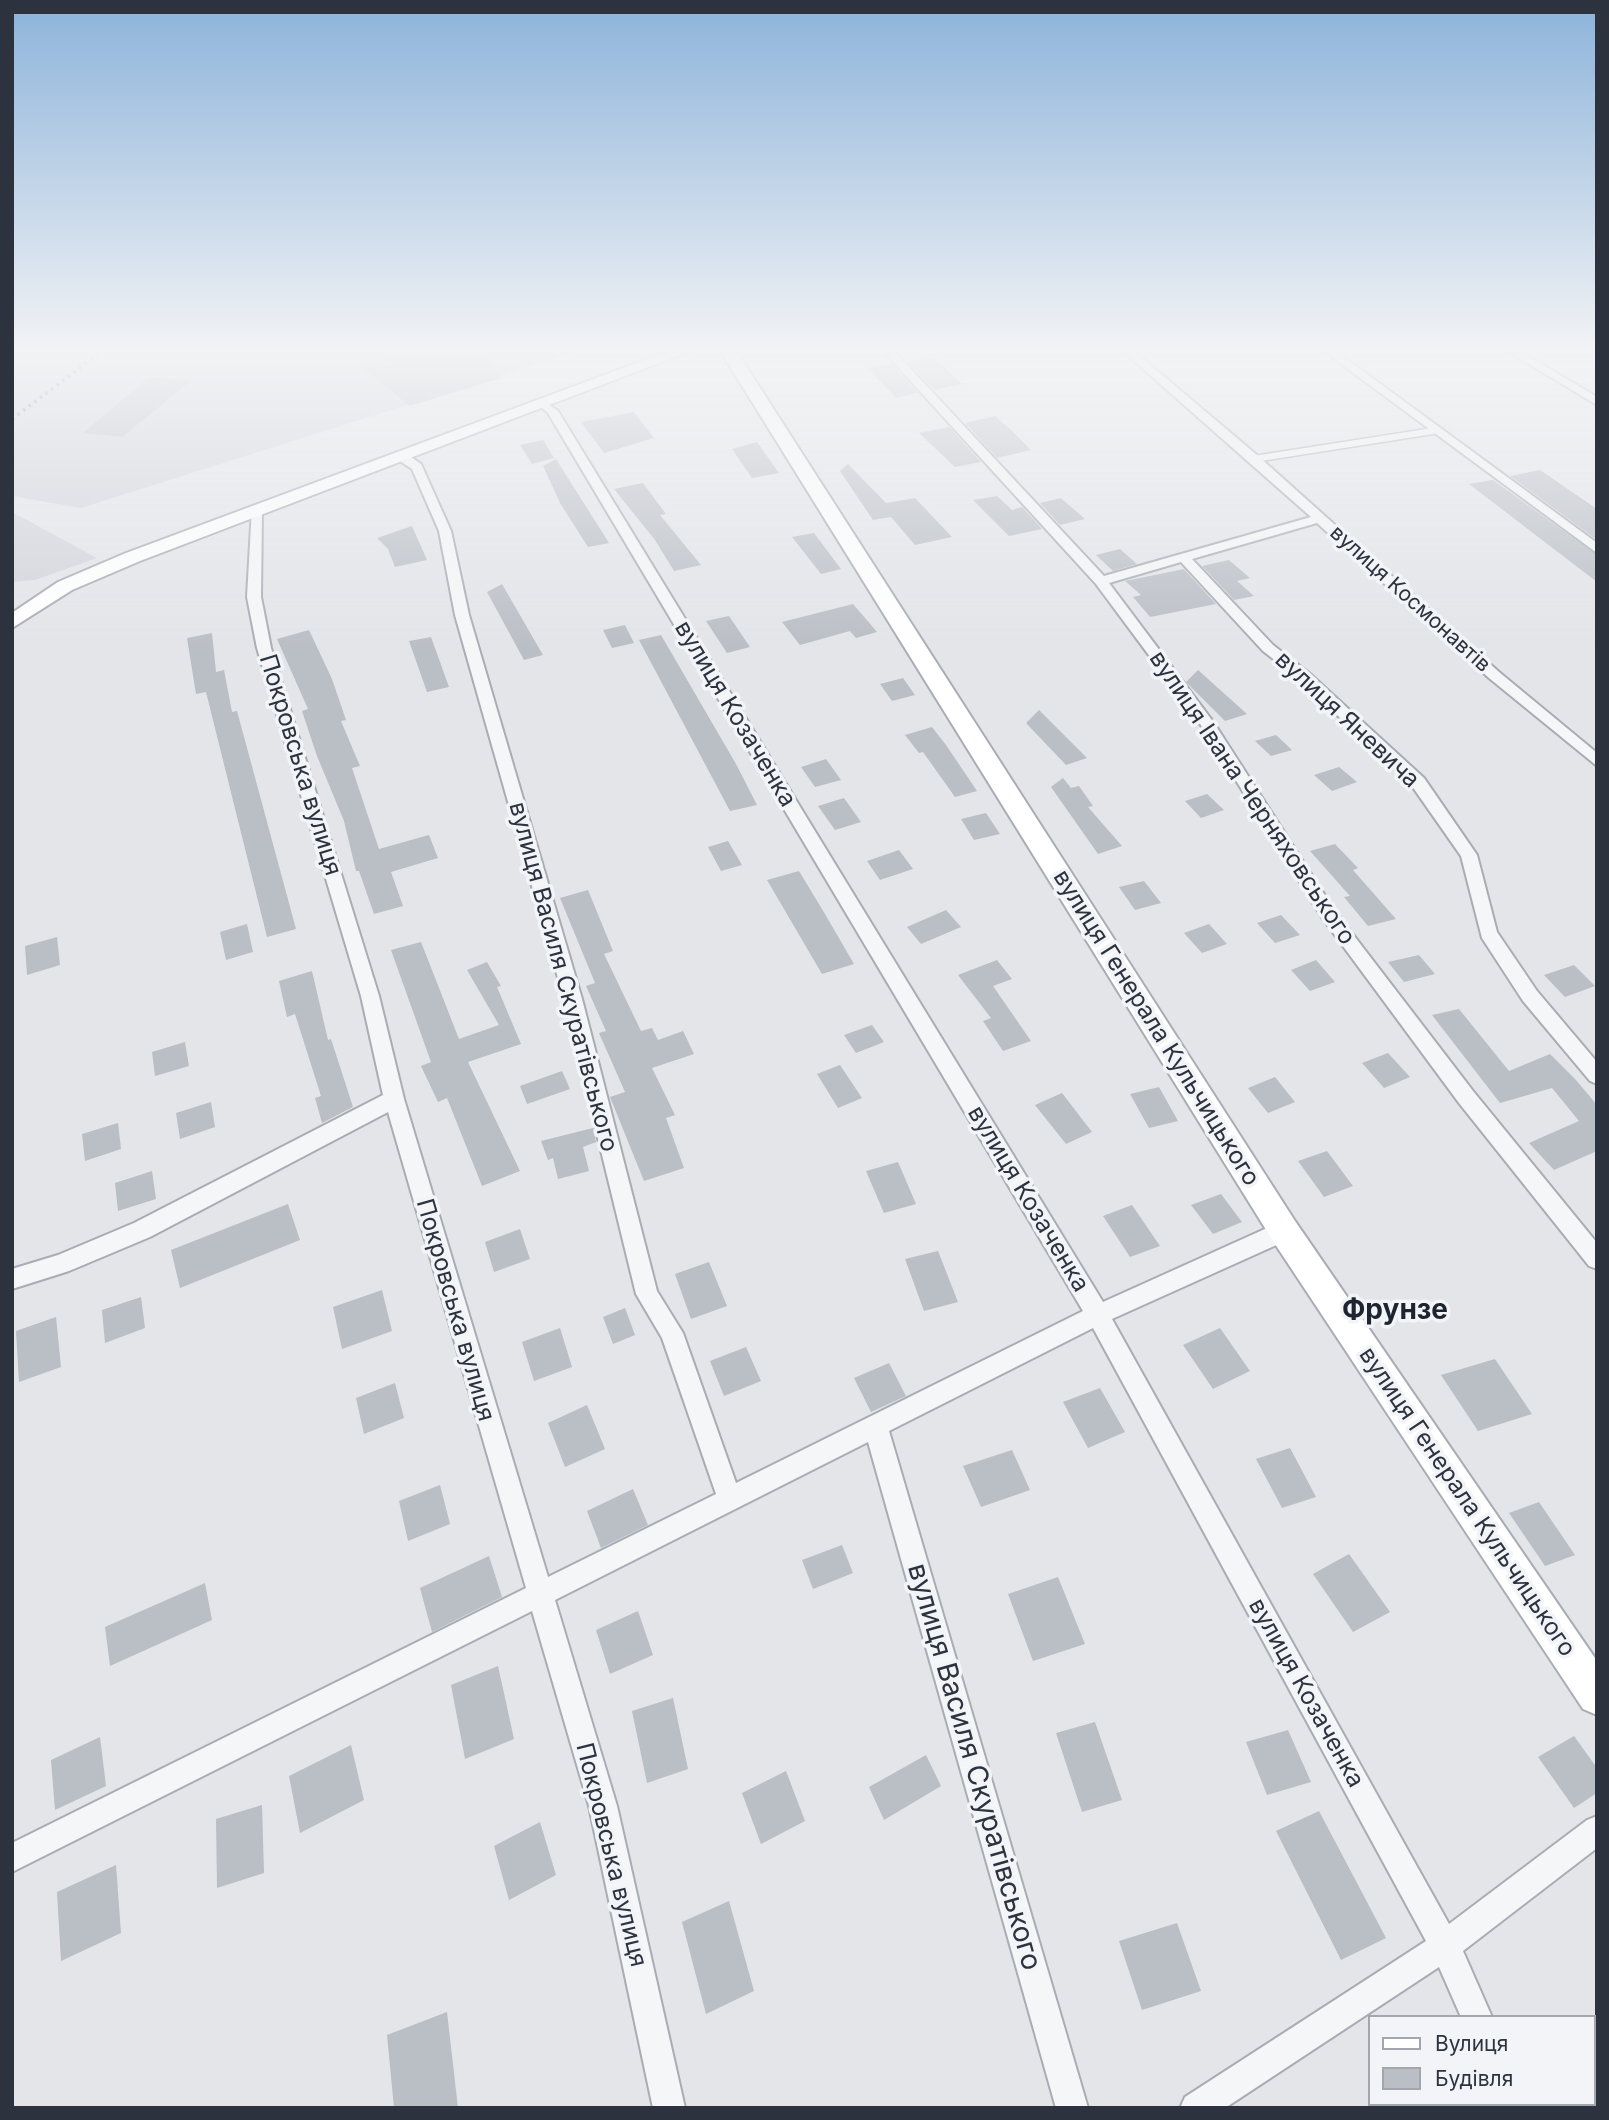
<!DOCTYPE html>
<meta charset="utf-8">
<style>
body{margin:0}
#map{position:relative;width:1609px;height:2120px;overflow:hidden;background:#e3e5e9;font-family:Inter,sans-serif}
canvas{display:block}
.frame{position:absolute;inset:0;border:14px solid #2c333f;pointer-events:none}
.legend{position:absolute;left:1368px;top:2015px;width:228px;height:91px;box-sizing:border-box;background:#f2f4f7;border:2px solid #a3a7ad;margin:0;padding:9px 12px;list-style:none;font-size:21px;color:#2c333f}
.legend li{display:flex;align-items:center;gap:14px;height:35px}
.legend b{width:35px;border:2px solid #a3a7ad}
</style>
<div id="map">
<canvas width="1609" height="2120"></canvas>
<div class="frame"></div>
<ul class="legend">
<li><b style="height:9px;background:#fff"></b>Вулиця</li>
<li><b style="height:19px;background:#babec5"></b>Будівля</li>
</ul>
</div>
<script>
const ctx = document.querySelector('canvas').getContext('2d');
ctx.lineJoin = 'round';
function paint(path, color) {
  ctx.fillStyle = color;
  ctx.fill(path, 'evenodd');
}
function poly(rows) {
  const path = new Path2D();
  for (const r of rows) {
    path.moveTo(r[0], r[1]);
    for (let i = 2; i < r.length; i += 2) path.lineTo(r[i], r[i + 1]);
  }
  return path;
}
function stroke(path, color, width, dash) {
  ctx.strokeStyle = color;
  ctx.lineWidth = width;
  ctx.lineCap = dash ? 'butt' : 'round';
  ctx.setLineDash(dash || []);
  ctx.stroke(path);
}
function write(font, color, halo, rows, align = 'center') {
  ctx.font = font + ' Inter,sans-serif';
  ctx.lineWidth = 7;
  ctx.setLineDash([]);
  ctx.textBaseline = 'middle';
  ctx.strokeStyle = halo;
  ctx.fillStyle = color;
  for (const [text, x, y, turn = 0] of rows) {
    ctx.save();
    ctx.translate(x, y);
    ctx.rotate((+turn || 0) * Math.PI / 180);
    ctx.textAlign = isNaN(turn) ? turn : align;
    if (halo) ctx.strokeText(text, 0, 0);
    ctx.fillText(text, 0, 0);
    ctx.restore();
  }
}
paint(poly([
 [12,352,575,352,81,508,12,496],
 [12,512,97,558,35,580,12,582]
]), '#d1d4db');
paint(poly([
 [378,352,484,352,501,378,410,406,355,362,394,366],
 [934,357,962,384,934,390,907,361],
 [891,364,918,393,896,398,867,368],
 [149,377,191,381,122,437,83,433],
 [634,412,654,438,604,453,581,422],
 [995,416,1011,430,1031,450,997,458,965,423],
 [949,427,981,462,955,467,919,433],
 [543,440,554,458,532,464,520,445],
 [757,442,779,473,752,478,732,449],
 [556,459,609,543,588,547,560,503,543,466],
 [848,464,886,503,915,498,952,537,915,545,891,517,873,520,840,471],
 [1540,470,1597,509,1597,540,1510,476],
 [1493,480,1597,555,1597,582,1469,484],
 [643,483,666,514,660,515,701,565,674,571,655,540,614,489],
 [997,496,1012,510,1022,507,1042,529,1009,536,973,500],
 [1061,498,1085,519,1060,525,1040,503],
 [412,526,427,560,395,567,388,549,377,538],
 [814,533,841,569,821,574,792,537],
 [1120,549,1137,564,1113,571,1096,555],
 [1229,560,1250,578,1237,581,1254,596,1234,600,1202,566],
 [1184,569,1216,604,1150,617,1133,597,1141,595,1125,581],
 [502,584,543,655,524,660,487,592],
 [853,604,877,632,856,638,850,631,800,645,782,622],
 [729,616,750,647,727,653,706,621],
 [625,625,634,643,612,648,603,630],
 [309,630,332,679,346,720,341,721,360,766,352,768,379,849,429,835,438,858,391,872,403,906,374,914,359,871,356,871,344,821,317,756,302,711,308,709,277,639],
 [212,633,216,672,224,670,232,712,237,711,296,929,267,937,206,692,196,694,187,638],
 [661,635,736,764,757,805,730,811,639,640],
 [431,637,449,687,427,692,409,641],
 [1198,670,1247,714,1225,721,1186,682],
 [903,678,915,695,892,701,880,684],
 [1039,710,1087,758,1066,765,1026,723],
 [932,727,946,745,977,791,955,797,923,752,919,753,905,735],
 [1276,735,1292,750,1271,756,1255,741],
 [826,759,841,780,815,787,801,767],
 [1339,767,1357,782,1332,791,1314,775],
 [1063,778,1071,788,1079,786,1093,806,1088,807,1122,846,1098,854,1051,787],
 [1207,794,1224,810,1201,818,1185,801],
 [844,798,861,822,835,830,818,806],
 [986,813,1000,834,974,840,961,819],
 [728,841,742,865,721,871,708,847],
 [1335,844,1358,868,1353,870,1396,919,1368,926,1344,897,1350,896,1310,851],
 [899,850,913,869,880,880,867,861],
 [799,871,825,914,854,964,822,974,767,880],
 [1144,881,1161,903,1135,910,1119,887],
 [588,890,613,951,604,954,641,1031,652,1028,658,1040,683,1031,694,1054,652,1068,675,1115,666,1118,684,1168,644,1181,610,1097,625,1092,599,1033,606,1031,586,986,595,983,560,898],
 [946,910,961,927,921,944,907,927],
 [1281,915,1300,935,1275,943,1257,923],
 [247,924,253,952,226,960,220,932],
 [1209,924,1227,944,1202,953,1184,933],
 [57,937,60,965,27,975,25,946],
 [421,942,459,1039,499,1025,467,970,487,962,501,986,497,987,521,1044,468,1062,520,1171,482,1186,447,1098,438,1102,421,1066,431,1062,391,950],
 [1419,955,1435,974,1404,982,1388,962],
 [997,960,1012,979,993,986,1031,1041,1003,1051,983,1021,991,1018,958,975],
 [1316,960,1335,982,1310,991,1291,970],
 [1574,965,1595,986,1565,997,1544,975],
 [312,971,328,1040,331,1039,353,1107,322,1123,315,1098,321,1096,295,1014,287,1017,279,981],
 [1459,1009,1509,1071,1550,1054,1576,1080,1597,1105,1597,1151,1554,1170,1529,1143,1579,1121,1552,1088,1500,1103,1432,1015],
 [872,1025,884,1042,856,1053,844,1035],
 [185,1042,189,1066,155,1076,152,1052],
 [1388,1053,1410,1077,1384,1088,1362,1063],
 [840,1065,862,1098,838,1108,817,1074],
 [562,1071,570,1089,527,1104,520,1086],
 [1275,1077,1295,1102,1268,1113,1248,1088],
 [1159,1087,1178,1121,1149,1128,1130,1094],
 [1062,1093,1092,1132,1066,1144,1035,1105],
 [211,1102,215,1127,180,1139,176,1113],
 [118,1123,121,1149,85,1161,82,1134],
 [593,1128,596,1142,583,1147,589,1171,558,1179,553,1158,548,1160,541,1141],
 [1327,1151,1353,1186,1324,1197,1298,1161],
 [898,1162,916,1204,884,1213,866,1171],
 [152,1171,156,1199,118,1211,115,1183],
 [1221,1194,1242,1222,1213,1234,1191,1205],
 [288,1204,300,1240,180,1288,171,1250],
 [1132,1205,1160,1246,1130,1257,1103,1216],
 [520,1229,530,1259,494,1272,485,1242],
 [938,1251,958,1302,924,1311,905,1259],
 [709,1262,727,1306,691,1319,675,1274],
 [382,1290,392,1331,342,1349,333,1307],
 [141,1297,145,1328,105,1343,102,1310],
 [625,1308,635,1335,613,1344,603,1317],
 [56,1317,61,1367,19,1382,16,1331],
 [560,1328,572,1367,534,1381,522,1342],
 [1220,1328,1250,1371,1213,1389,1183,1345],
 [746,1347,761,1381,724,1396,710,1361],
 [1495,1359,1532,1414,1478,1431,1441,1375],
 [889,1363,906,1396,871,1412,854,1378],
 [395,1383,404,1418,364,1434,356,1398],
 [1100,1388,1125,1432,1088,1448,1063,1402],
 [587,1405,605,1449,565,1467,548,1423],
 [1290,1448,1316,1497,1282,1508,1256,1459],
 [1012,1450,1030,1490,981,1507,963,1466],
 [440,1485,450,1524,408,1541,399,1501],
 [633,1489,648,1525,601,1548,587,1511],
 [1539,1502,1575,1555,1545,1566,1509,1513],
 [842,1545,853,1573,813,1589,802,1560],
 [1349,1554,1390,1612,1353,1632,1313,1574],
 [489,1556,502,1597,432,1632,420,1588],
 [1058,1577,1085,1644,1033,1661,1008,1594],
 [205,1583,212,1620,110,1666,105,1627],
 [638,1611,653,1655,610,1674,596,1630],
 [498,1666,514,1739,465,1759,451,1685],
 [673,1698,688,1769,647,1783,632,1711],
 [1095,1722,1122,1800,1082,1812,1056,1733],
 [1288,1730,1311,1782,1267,1795,1246,1742],
 [1574,1736,1597,1768,1597,1793,1574,1808,1538,1757],
 [100,1737,106,1786,55,1810,51,1760],
 [351,1745,364,1800,300,1833,289,1776],
 [926,1755,941,1786,884,1820,869,1787],
 [786,1771,805,1821,761,1844,742,1793],
 [262,1805,264,1873,217,1888,216,1819],
 [1319,1811,1386,1938,1341,1960,1276,1831],
 [540,1822,556,1875,509,1900,494,1846],
 [116,1865,121,1933,61,1961,57,1892],
 [729,1901,754,1991,706,2014,682,1922],
 [1177,1923,1201,1991,1142,2010,1119,1941],
 [447,2012,458,2108,394,2108,387,2035]
]), '#babec5');
const lane = poly([
 [1254,459,1433,431]
]);
const street = poly([
 [884,352,895,352,1104,576,1311,517,1124,352,1135,352,1258,456,1499,672,1597,753,1597,766,1489,678,1317,523,1192,559,1273,645,1309,673,1424,778,1477,855,1497,932,1537,991,1597,1062,1597,1084,1590,1081,1523,1001,1482,938,1461,856,1412,786,1299,679,1263,651,1181,562,1109,583,1214,723,1335,911,1473,1091,1597,1243,1597,1269,1589,1266,1459,1103,1323,919,1203,728,1096,584,884,352],
 [1325,352,1337,352,1597,543,1597,553,1325,352],
 [1509,352,1521,352,1597,397,1597,405,1509,352],
 [542,400,558,411,1103,1302,1276,1224,1284,1222,1292,1224,1295,1231,1292,1238,1112,1319,1449,1924,1587,1820,1597,1816,1597,1848,1463,1951,1492,2017,1461,2017,1439,1967,1225,2108,1180,2108,1185,2097,1426,1941,1093,1328,889,1431,1088,2108,1056,2108,868,1442,555,1600,617,1806,685,2108,653,2108,589,1806,532,1611,12,1872,12,1843,526,1588,388,1112,150,1237,69,1271,12,1289,12,1269,58,1255,134,1223,383,1095,361,996,257,648,247,597,252,508,262,511,261,597,271,648,379,996,404,1099,548,1577,716,1494,662,1338,636,1294,564,999,455,615,439,531,412,469,397,459,397,453,405,453,421,464,451,531,469,615,582,999,657,1291,683,1333,736,1483,1083,1311,548,413,536,403,542,400],
 [1500,2104,1532,2104,1534,2108,1502,2108,1500,2104]
]);
const secondary = poly([
 [666,352,688,352,140,561,72,590,12,628,12,613,58,582,126,553,666,352],
 [721,352,737,352,1295,1221,1597,1661,1597,1715,1583,1709,1273,1241,721,352]
]);
stroke(lane, '#a8acb3', 9);
stroke(street, '#a8acb3', 4);
stroke(secondary, '#a8acb3', 4);
stroke(lane, '#f5f6f8', 6);
paint(street, '#f5f6f8');
paint(secondary, '#fff');
stroke(poly([
 [12,419,101,352]
]), '#7e8491', 3.5, [2.5, 4.5]);
const sky = ctx.createLinearGradient(0, 0, 0, 649);
sky.addColorStop(0, '#8cb3da');
sky.addColorStop(0.54, '#f2f3f5');
sky.addColorStop(1, '#f2f3f500');
ctx.fillStyle = sky;
ctx.fillRect(0, 0, 1609, 649);
write('21px', '#2c333f', '#f2f4f7', [
 ["вулиця Космонавтів",1410,599,42]
]);
write('24px', '#2c333f', '#f2f4f7', [
 ["вулиця Козаченка",735,714,59],
 ["вулиця Яневича",1347,720,43],
 ["Покровська вулиця",300,765,73],
 ["вулиця Івана Черняховського",1252,798,56],
 ["вулиця Василя Скуратівського",563,977,75],
 ["вулиця Генерала Кульчицького",1156,1028,58],
 ["вулиця Козаченка",1028,1199,59],
 ["Покровська вулиця",455,1310,74],
 ["вулиця Генерала Кульчицького",1467,1502,56],
 ["вулиця Козаченка",1306,1693,61],
 ["Покровська вулиця",611,1855,76]
]);
write('bold 28px', '#1e2430', '#f2f4f7', [
 ["Фрунзе",1395,1311]
]);
write('28px', '#2c333f', '#f2f4f7', [
 ["вулиця Василя Скуратівського",974,1767,74]
]);
</script>
